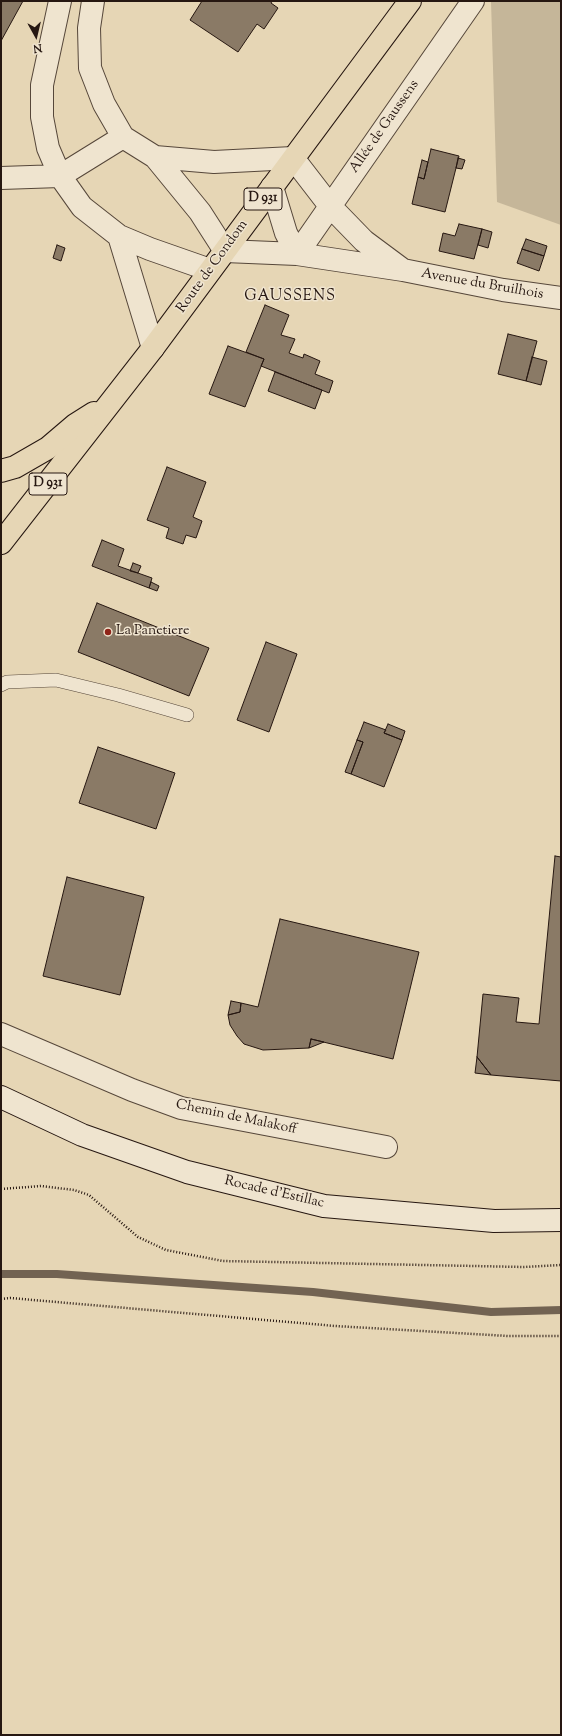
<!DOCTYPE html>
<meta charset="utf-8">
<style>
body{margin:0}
#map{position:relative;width:562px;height:1736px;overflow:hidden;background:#e6d6b5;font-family:"Sorts Mill Goudy",serif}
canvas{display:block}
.frame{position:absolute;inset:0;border:2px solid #261711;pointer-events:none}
.north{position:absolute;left:16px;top:16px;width:40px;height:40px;-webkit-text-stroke:3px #efe4cf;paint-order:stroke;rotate:172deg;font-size:11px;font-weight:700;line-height:16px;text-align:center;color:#261711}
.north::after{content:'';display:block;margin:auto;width:14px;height:18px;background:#261711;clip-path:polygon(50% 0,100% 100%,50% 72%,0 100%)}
</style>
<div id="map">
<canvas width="562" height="1736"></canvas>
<div class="frame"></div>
<div class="north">N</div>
</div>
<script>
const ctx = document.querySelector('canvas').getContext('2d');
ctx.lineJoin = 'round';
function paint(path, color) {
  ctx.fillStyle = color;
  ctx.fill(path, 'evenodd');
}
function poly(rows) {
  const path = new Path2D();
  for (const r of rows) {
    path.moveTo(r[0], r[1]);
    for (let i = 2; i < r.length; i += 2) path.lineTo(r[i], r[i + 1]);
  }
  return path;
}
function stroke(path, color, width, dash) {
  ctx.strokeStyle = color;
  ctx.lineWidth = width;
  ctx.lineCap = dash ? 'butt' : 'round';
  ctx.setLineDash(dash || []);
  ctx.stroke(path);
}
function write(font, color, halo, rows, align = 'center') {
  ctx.font = font + ' "Sorts Mill Goudy",serif';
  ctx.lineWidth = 3;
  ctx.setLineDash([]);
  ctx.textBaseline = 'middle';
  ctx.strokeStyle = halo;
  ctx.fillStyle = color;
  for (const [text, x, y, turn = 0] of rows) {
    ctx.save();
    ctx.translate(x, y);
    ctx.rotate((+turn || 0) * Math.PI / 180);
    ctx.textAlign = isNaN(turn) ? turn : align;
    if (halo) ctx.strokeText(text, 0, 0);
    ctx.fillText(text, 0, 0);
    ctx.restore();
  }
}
paint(poly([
 [491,1,561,1,561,225,497,202]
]), '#c5b699');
stroke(poly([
 [1,1274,57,1274,313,1292,491,1312,561,1310]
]), '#726352', 8);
const building = poly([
 [1,1,23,1,1,41,1,1],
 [202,1,272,1,271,3,278,8,264,29,257,24,238,52,190,20,202,1],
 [431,149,459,156,445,212,412,204,418,177,424,179,431,149],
 [458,158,465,160,462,169,456,168,458,158],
 [422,160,428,162,424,179,418,177,422,160],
 [459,224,482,229,474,259,439,251,443,233,455,236,459,224],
 [482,229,492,232,488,248,478,245,482,229],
 [526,239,547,246,544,256,522,249,526,239],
 [57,245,65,248,61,261,53,258,57,245],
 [522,249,544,256,539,271,517,263,522,249],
 [265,305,289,315,281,335,295,339,289,353,303,358,304,354,320,361,315,374,333,381,329,393,261,366,264,359,246,352,265,305],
 [508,334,537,341,526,381,498,374,508,334],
 [228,346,264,359,245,407,209,394,228,346],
 [532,357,547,361,541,385,526,381,532,357],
 [275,372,322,390,315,409,268,391,275,372],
 [167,467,206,482,193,517,202,521,196,538,186,535,183,544,166,538,169,528,147,520,167,467],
 [102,540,124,549,118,566,152,578,149,588,92,566,102,540],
 [133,563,141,566,138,573,130,571,133,563],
 [151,582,159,586,157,591,149,588,151,582],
 [97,603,209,648,189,696,78,652,97,603],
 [266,642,297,654,269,732,237,720,266,642],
 [364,722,386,730,384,733,402,740,384,787,351,774,363,742,357,740,364,722],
 [388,724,405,731,402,740,384,733,388,724],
 [357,740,363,742,351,774,345,772,357,740],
 [98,747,175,773,156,829,79,803,98,747],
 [555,856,561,857,561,1081,491,1075,477,1057,483,994,519,998,516,1022,539,1024,555,856],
 [67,877,144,897,120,995,43,976,67,877],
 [280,919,419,952,393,1059,311,1039,309,1048,263,1050,244,1044,237,1036,230,1025,228,1015,240,1012,241,1003,258,1007,280,919],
 [231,1001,241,1003,240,1012,228,1015,231,1001],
 [311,1039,324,1042,309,1048,311,1039],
 [477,1057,491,1075,475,1073,477,1057]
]);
paint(building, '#8a7a66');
stroke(building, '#261711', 1);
const lane = poly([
 [1,685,7,682,56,680,118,695,187,715]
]);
const street = poly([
 [60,1,42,85,42,117,48,148,60,176,82,207,119,236,150,249,210,270],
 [93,1,89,28,90,68,104,104,123,137,155,157,214,162,293,158,330,206,364,241,403,270],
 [155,157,200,212,225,251,297,254,403,270,503,290,561,298],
 [1,178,60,176,123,137],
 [272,187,286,233,297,254,473,1],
 [119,236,153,348],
 [1,1034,132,1090,181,1108,386,1147]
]);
const secondary = poly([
 [1,1097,82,1135,187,1172,324,1206,494,1221,561,1220]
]);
const primary = poly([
 [1,543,153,348,410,1]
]);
const highway = poly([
 [1,471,15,467,48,448,75,425,94,413]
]);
stroke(lane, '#56473a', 14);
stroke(street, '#56473a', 24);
stroke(secondary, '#261711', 24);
stroke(primary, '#261711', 24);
stroke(highway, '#261711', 24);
stroke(poly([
 [1,1189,41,1186,74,1190,89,1195,138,1237,166,1250,223,1261,524,1267,561,1265],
 [1,1299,10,1298,335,1326,508,1336,561,1336]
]), '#261711', 2.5, [1, 2]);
stroke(lane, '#efe4cf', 13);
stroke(street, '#efe4cf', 22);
stroke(secondary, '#efe4cf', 22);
stroke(primary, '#e6d6b5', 22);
stroke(highway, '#e6d6b5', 22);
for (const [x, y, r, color] of [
 [108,632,4,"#8f2418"]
]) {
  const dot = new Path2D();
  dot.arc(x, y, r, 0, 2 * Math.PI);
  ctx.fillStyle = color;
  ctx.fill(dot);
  stroke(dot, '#efe4cf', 1.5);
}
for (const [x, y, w] of [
 [263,199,38],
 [48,484,38]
]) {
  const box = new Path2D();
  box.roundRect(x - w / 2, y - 11, w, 22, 3);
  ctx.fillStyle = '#efe4cf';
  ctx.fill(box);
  stroke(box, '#261711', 1);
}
write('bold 13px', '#261711', null, [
 ["D 931",263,199],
 ["D 931",48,484]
]);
write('14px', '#261711', '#efe4cf', [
 ["Allée de Gaussens",385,127,-55],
 ["Route de Condom",213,267,-54],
 ["Avenue du Bruilhois",482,285,10],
 ["Chemin de Malakoff",236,1118,12],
 ["Rocade d'Estillac",274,1193,13]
]);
write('14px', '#261711', '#efe4cf', [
 ["La Panetiere",116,632]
], 'left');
ctx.letterSpacing = '1px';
write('15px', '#261711', '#efe4cf', [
 ["GAUSSENS",290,297]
]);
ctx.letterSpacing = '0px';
</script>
